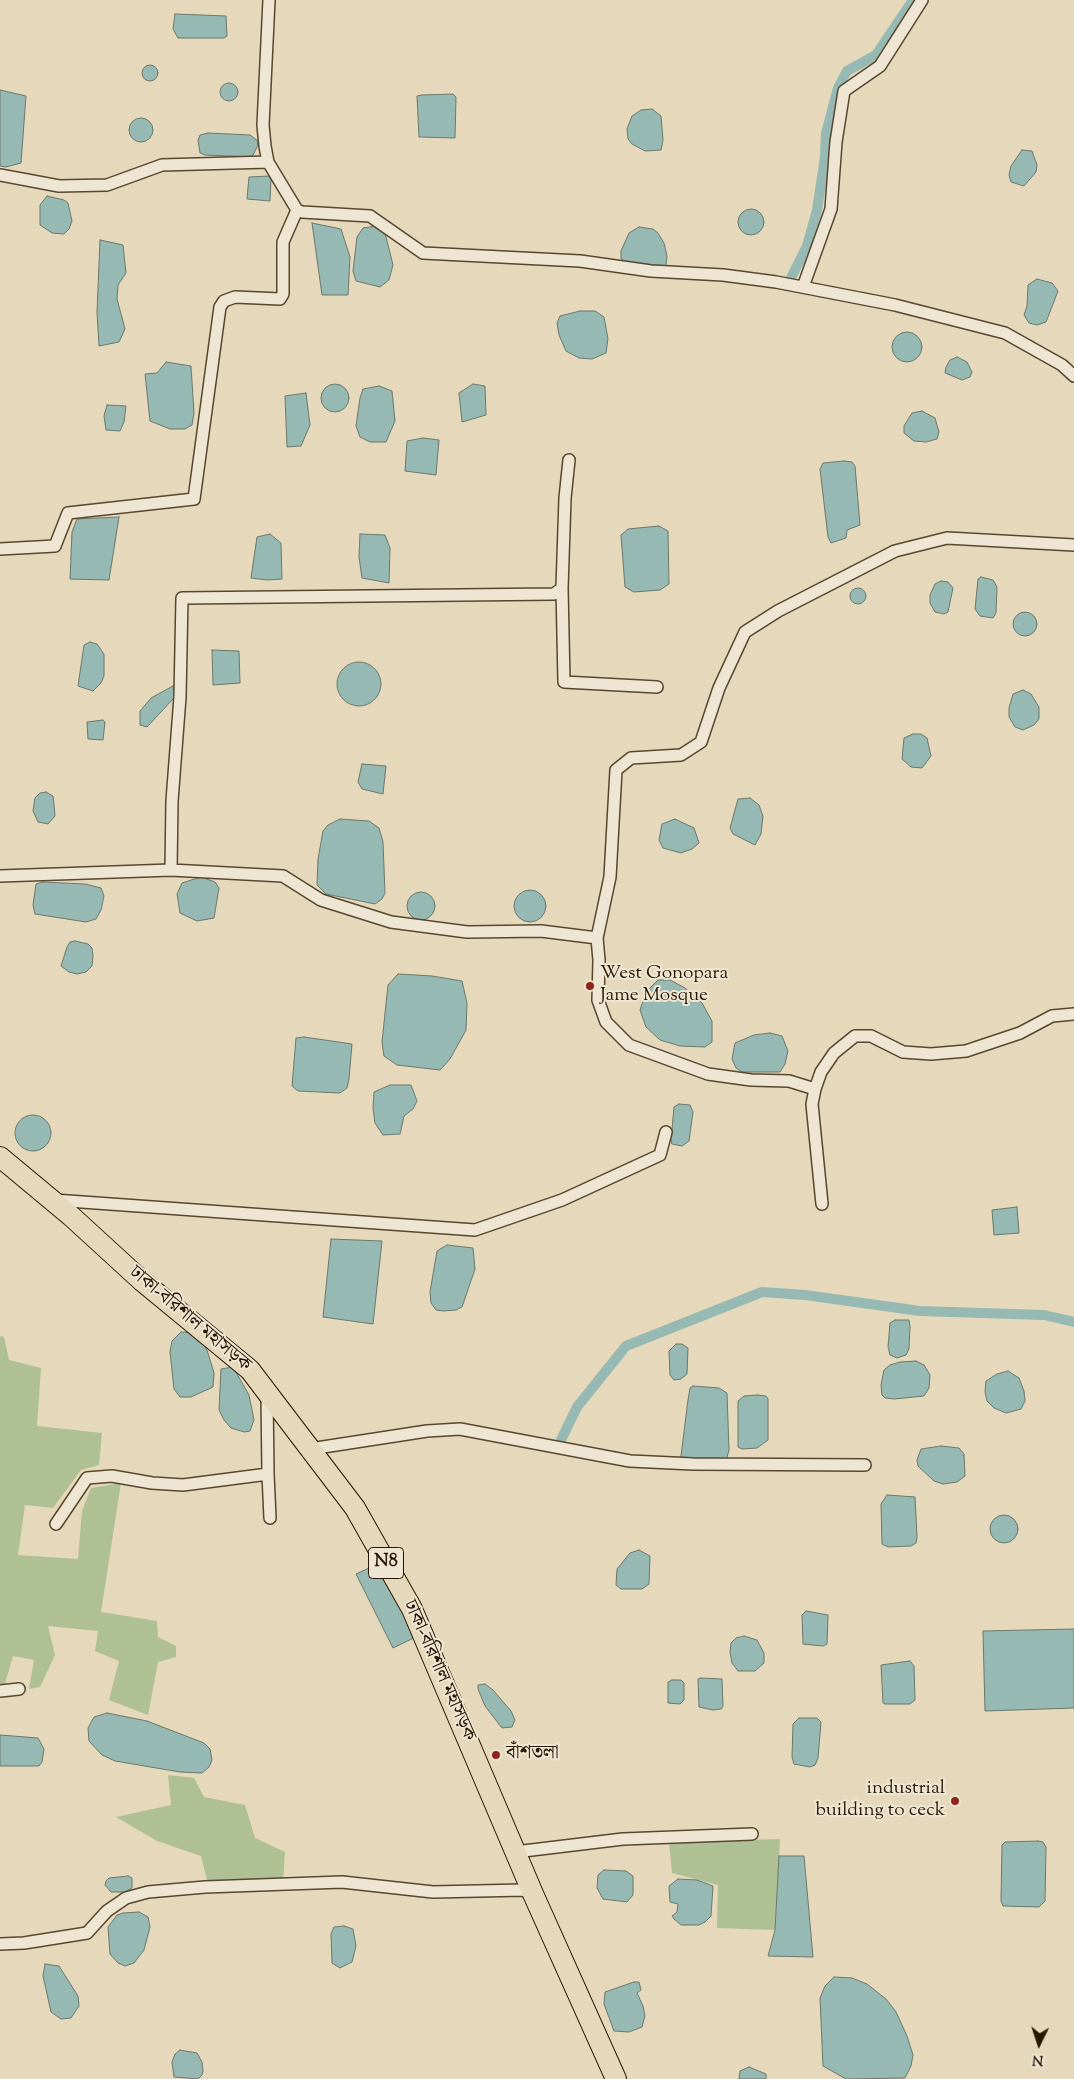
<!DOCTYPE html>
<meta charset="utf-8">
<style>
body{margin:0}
#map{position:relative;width:1074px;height:2079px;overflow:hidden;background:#e5d8bb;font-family:"Sorts Mill Goudy",serif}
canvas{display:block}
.north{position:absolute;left:1014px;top:2019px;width:50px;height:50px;-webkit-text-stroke:4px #eee6d3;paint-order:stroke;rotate:184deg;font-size:14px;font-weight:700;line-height:20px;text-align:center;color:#281700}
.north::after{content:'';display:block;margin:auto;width:18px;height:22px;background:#281700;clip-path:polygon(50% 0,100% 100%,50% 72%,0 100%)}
</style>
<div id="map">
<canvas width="1074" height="2079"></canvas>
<div class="north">N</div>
</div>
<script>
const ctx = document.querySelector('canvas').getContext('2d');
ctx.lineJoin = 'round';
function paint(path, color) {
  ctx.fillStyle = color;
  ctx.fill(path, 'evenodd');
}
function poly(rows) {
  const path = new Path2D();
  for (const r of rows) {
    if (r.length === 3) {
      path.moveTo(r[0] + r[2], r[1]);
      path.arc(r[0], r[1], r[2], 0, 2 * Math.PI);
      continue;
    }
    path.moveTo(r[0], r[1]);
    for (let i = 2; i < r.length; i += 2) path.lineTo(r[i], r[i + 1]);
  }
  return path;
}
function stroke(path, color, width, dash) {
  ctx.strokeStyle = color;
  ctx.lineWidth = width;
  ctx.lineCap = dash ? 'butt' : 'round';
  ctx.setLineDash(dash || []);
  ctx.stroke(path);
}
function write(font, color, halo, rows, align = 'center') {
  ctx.font = font + ' "Sorts Mill Goudy","Noto Serif Bengali",serif';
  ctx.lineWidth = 4;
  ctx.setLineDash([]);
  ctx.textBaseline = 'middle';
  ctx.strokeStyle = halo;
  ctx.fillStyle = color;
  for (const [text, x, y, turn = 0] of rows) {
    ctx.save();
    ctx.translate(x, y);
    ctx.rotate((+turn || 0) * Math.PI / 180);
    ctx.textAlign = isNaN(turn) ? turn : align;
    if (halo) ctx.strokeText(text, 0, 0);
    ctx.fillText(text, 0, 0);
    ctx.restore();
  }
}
paint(poly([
 [0,1336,4,1337,9,1360,41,1368,37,1426,102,1433,99,1465,81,1470,53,1508,25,1505,18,1555,78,1559,82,1511,91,1488,121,1483,101,1612,157,1621,158,1637,176,1646,176,1657,158,1662,148,1715,109,1700,119,1661,95,1651,98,1631,48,1626,55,1655,40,1687,29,1689,34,1660,13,1656,4,1687,0,1687],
 [168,1775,194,1778,204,1797,245,1805,255,1838,285,1852,283,1882,208,1884,201,1856,157,1841,116,1817,171,1805],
 [780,1839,775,1930,717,1928,718,1885,672,1873,669,1842]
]), '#afc094');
const water = poly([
 [175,14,226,16,227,36,224,38,178,38,173,29,175,14],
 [150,73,8],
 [229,92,9],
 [0,90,26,96,21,163,6,167,0,166,0,90],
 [422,95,453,94,456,97,455,138,419,137,417,96,422,95],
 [652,109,661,116,663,140,661,150,645,151,632,144,628,139,627,129,632,116,641,110,652,109],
 [141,130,12],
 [208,133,250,135,258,141,257,147,252,157,205,155,200,153,198,140,200,135,208,133],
 [1022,150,1032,151,1037,165,1036,172,1024,186,1011,182,1009,175,1011,166,1022,150],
 [269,176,271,178,270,201,247,199,249,177,269,176],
 [47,196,64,200,68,203,72,221,69,229,64,234,52,233,40,225,40,205,47,196],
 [751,222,13],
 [312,223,341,229,350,257,348,295,322,295,312,223],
 [376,226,385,233,393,265,389,280,380,287,356,281,353,271,357,237,363,228,376,226],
 [639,227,653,229,658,233,664,243,667,256,666,266,628,263,621,259,621,251,629,233,639,227],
 [100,240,123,245,126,273,118,285,117,299,125,329,119,342,99,346,97,312,100,240],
 [1037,279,1052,283,1058,291,1046,322,1037,325,1029,323,1024,315,1027,306,1028,285,1037,279],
 [580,311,595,311,604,317,608,339,606,353,592,359,579,358,566,351,559,335,557,323,560,316,580,311],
 [907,347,15],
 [957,357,967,362,972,372,970,377,962,380,945,373,946,367,950,360,957,357],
 [166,362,191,366,194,413,192,425,185,429,170,429,150,421,145,374,157,373,166,362],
 [473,384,485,386,486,415,462,422,459,393,473,384],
 [335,398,14],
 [379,386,392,391,395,421,386,442,370,442,360,437,356,426,360,398,363,389,379,386],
 [306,393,310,425,301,446,287,447,285,396,306,393],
 [107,405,126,406,124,422,120,431,106,430,104,416,107,405],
 [922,411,935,418,939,432,937,439,926,442,914,441,904,433,904,426,912,413,922,411],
 [423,438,439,440,436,475,405,471,407,441,423,438],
 [844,461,852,462,855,466,860,525,847,530,846,538,831,543,828,537,820,469,823,463,844,461],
 [119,517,109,580,70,579,72,532,77,519,119,517],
 [659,526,668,531,669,584,660,590,634,592,625,587,621,535,628,529,659,526],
 [270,534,281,543,282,579,267,580,251,578,257,537,270,534],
 [360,534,385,535,390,548,389,583,362,578,359,557,360,534],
 [981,577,993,580,997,587,996,613,993,618,980,616,975,609,978,579,981,577],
 [941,581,948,582,953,588,948,612,944,614,935,612,930,603,930,595,935,584,941,581],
 [858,596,8],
 [1025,624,12],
 [90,642,97,644,104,654,104,676,101,683,93,691,78,686,84,645,90,642],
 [212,650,239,651,240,683,213,685,212,650],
 [359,684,22],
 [173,686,176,693,173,699,147,727,140,725,140,711,151,698,173,686],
 [1023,690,1031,694,1039,707,1039,719,1034,725,1023,730,1015,727,1009,717,1009,708,1013,694,1023,690],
 [103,720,105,722,103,740,88,739,87,722,103,720],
 [913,734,921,734,927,738,931,756,922,768,911,767,902,759,904,738,913,734],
 [362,764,386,766,383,794,362,789,358,782,362,764],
 [46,792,53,796,54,805,55,816,48,824,38,822,33,811,35,798,40,793,46,792],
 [750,798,759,805,763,816,761,834,755,845,733,834,730,828,738,799,750,798],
 [340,819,369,821,379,828,383,842,385,893,382,899,375,904,326,894,317,885,318,859,323,831,328,825,340,819],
 [675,819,694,828,699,843,692,849,681,853,663,848,659,840,662,824,675,819],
 [201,877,215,882,219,888,214,918,197,921,180,913,177,894,182,883,201,877],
 [43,882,85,884,101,888,104,896,101,910,96,919,86,922,35,914,33,905,36,884,43,882],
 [530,906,16],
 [421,906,14],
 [75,941,88,944,92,948,93,956,92,966,86,972,77,974,69,972,61,966,67,947,70,942,75,941],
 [398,974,432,976,462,981,467,1003,466,1030,450,1059,440,1070,397,1065,384,1056,382,1042,388,985,398,974],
 [658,980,670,980,685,988,702,1003,712,1021,712,1042,705,1047,680,1046,660,1040,646,1027,640,1010,646,992,658,980],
 [770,1033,782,1036,788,1051,785,1064,780,1072,742,1072,736,1068,732,1059,735,1043,754,1035,770,1033],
 [304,1037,352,1044,349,1079,347,1088,340,1093,298,1091,292,1086,296,1038,304,1037],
 [390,1085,411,1085,417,1101,413,1109,404,1116,400,1134,383,1135,375,1123,373,1108,374,1092,390,1085],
 [679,1104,690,1105,693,1112,689,1141,682,1146,672,1144,671,1141,674,1107,679,1104],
 [33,1133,18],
 [1017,1207,1019,1233,994,1235,992,1210,1017,1207],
 [331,1239,382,1241,373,1324,323,1317,331,1239],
 [447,1245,473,1248,475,1269,462,1307,456,1310,443,1311,436,1310,431,1303,430,1292,437,1251,447,1245],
 [895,1320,909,1320,910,1326,909,1349,906,1355,897,1358,890,1355,888,1347,890,1323,895,1320],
 [181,1332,196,1333,207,1350,214,1373,213,1387,191,1397,180,1397,174,1389,170,1352,172,1341,181,1332],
 [676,1344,682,1344,688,1348,687,1374,681,1379,674,1380,670,1375,669,1351,676,1344],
 [916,1361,924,1365,930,1375,929,1388,924,1396,894,1399,885,1398,882,1395,881,1385,884,1370,890,1365,900,1362,916,1361],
 [233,1367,249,1395,254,1420,250,1431,244,1432,231,1428,224,1420,219,1410,221,1369,233,1367],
 [1008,1371,1019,1378,1024,1391,1025,1401,1021,1409,1006,1413,994,1408,987,1401,985,1392,986,1381,997,1374,1008,1371],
 [693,1386,719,1388,727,1393,729,1450,726,1461,683,1460,681,1456,688,1400,690,1388,693,1386],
 [757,1395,766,1396,768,1399,768,1440,757,1448,742,1449,738,1447,738,1401,744,1396,757,1395],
 [941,1446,959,1448,964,1454,965,1476,957,1482,943,1484,934,1481,918,1466,917,1460,921,1449,941,1446],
 [887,1495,915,1497,917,1537,916,1543,911,1546,888,1547,882,1544,881,1504,887,1495],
 [1004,1529,14],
 [639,1550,650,1556,649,1584,642,1589,621,1589,616,1585,617,1569,630,1553,639,1550],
 [382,1562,418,1636,393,1648,356,1574,382,1562],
 [806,1611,828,1615,827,1644,823,1646,803,1644,802,1615,806,1611],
 [1074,1629,1074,1708,985,1711,983,1631,1074,1629],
 [744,1636,757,1640,764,1653,764,1663,755,1671,738,1671,732,1663,730,1652,731,1643,736,1638,744,1636],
 [910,1661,914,1666,915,1700,910,1704,885,1704,883,1703,881,1665,910,1661],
 [701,1678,722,1679,723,1706,721,1709,713,1710,699,1707,698,1679,701,1678],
 [672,1680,681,1680,684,1683,684,1700,680,1704,668,1703,668,1682,672,1680],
 [485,1684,493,1690,511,1711,515,1720,512,1727,502,1728,485,1706,478,1689,478,1685,485,1684],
 [107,1713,147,1721,204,1743,210,1749,212,1760,209,1767,202,1773,180,1772,115,1761,102,1755,89,1741,88,1728,94,1717,107,1713],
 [799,1718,817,1718,821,1722,818,1758,815,1765,810,1767,794,1764,792,1757,793,1724,799,1718],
 [0,1735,38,1738,44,1749,42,1762,39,1766,0,1766,0,1735],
 [1038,1841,1043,1842,1046,1847,1045,1901,1039,1907,1003,1906,1001,1901,1002,1845,1005,1842,1038,1841],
 [779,1856,804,1856,813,1957,768,1956,775,1930,779,1856],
 [604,1870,626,1871,633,1876,633,1895,627,1902,603,1899,597,1888,598,1875,604,1870],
 [128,1876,132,1878,132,1888,125,1892,111,1892,105,1885,106,1881,109,1878,128,1876],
 [678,1879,697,1880,713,1886,711,1916,705,1922,699,1925,681,1925,674,1919,672,1916,677,1912,678,1904,670,1902,669,1886,678,1879],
 [139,1912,148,1917,150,1927,144,1950,134,1963,125,1966,118,1963,110,1954,108,1927,117,1915,123,1913,139,1912],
 [344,1926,353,1929,356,1946,352,1962,340,1968,332,1963,331,1934,334,1927,344,1926],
 [45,1964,59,1966,78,1996,79,2006,71,2018,61,2019,51,2012,43,1976,45,1964],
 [834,1977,852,1978,867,1984,886,1999,896,2012,907,2036,913,2055,911,2066,905,2078,846,2079,823,2066,820,1998,825,1986,834,1977],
 [634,1982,639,1982,641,1990,637,1993,643,2006,645,2016,642,2027,629,2032,614,2031,604,2004,605,1992,634,1982],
 [180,2050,197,2053,202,2062,203,2071,202,2075,198,2079,174,2077,172,2062,175,2054,180,2050],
 [749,2067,766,2074,766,2079,739,2079,740,2071,749,2067]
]);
paint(water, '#96b9b3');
stroke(water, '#6a786b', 1);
stroke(poly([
 [787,286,807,246,817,210,825,157,826,133,838,88,847,71,876,55,913,0],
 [561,1440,577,1407,626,1346,762,1292,805,1295,920,1311,1044,1315,1074,1322]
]), '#96b9b3', 10);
const street = poly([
 [269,0,263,125,265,146,268,162,297,210],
 [0,175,59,186,107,185,162,165,268,162],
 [803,287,831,209,836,142,844,91,880,66,922,0],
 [0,549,55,546,68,513,194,499,220,307,224,301,235,297,280,299,283,294,283,242,297,210,302,212,370,216,423,253,580,261,651,271,723,275,776,282,895,305,1005,333,1062,365,1074,376],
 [562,588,564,682,657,687],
 [171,870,172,801,180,697,182,598,554,594,562,588,565,498,569,460],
 [0,876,171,870,283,876,321,900,391,922,467,932,541,931,597,938],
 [815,1089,789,1081,751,1080,708,1074,629,1045,606,1022,598,1000,599,960,597,938,610,877,616,770,631,758,681,755,701,742,719,688,745,632,778,611,895,551,947,538,1074,545],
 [54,1200,475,1230,562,1200,660,1155,666,1132],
 [822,1204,812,1104,815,1089,821,1072,834,1053,855,1036,871,1036,903,1052,931,1054,966,1051,1020,1033,1052,1016,1074,1014],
 [310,1449,427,1431,460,1429,630,1461,693,1464,865,1465],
 [268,1474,270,1518],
 [56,1524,87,1478,112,1476,152,1483,183,1485,268,1474,267,1395],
 [0,1691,19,1689],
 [515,1852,623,1839,752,1834],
 [0,1944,24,1943,87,1933,107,1911,126,1898,148,1892,205,1887,342,1882,433,1892,523,1890,533,1895]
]);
const highway = poly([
 [0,1157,71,1216,142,1281,250,1370,355,1508,412,1609,534,1896,616,2079]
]);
stroke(street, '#57472f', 14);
stroke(highway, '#281700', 22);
stroke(street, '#eee6d3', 11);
stroke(highway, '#e5d8bb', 20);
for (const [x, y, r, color] of [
 [590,986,5,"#8f2418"],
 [496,1755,5,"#8f2418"],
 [955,1801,5,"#8f2418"]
]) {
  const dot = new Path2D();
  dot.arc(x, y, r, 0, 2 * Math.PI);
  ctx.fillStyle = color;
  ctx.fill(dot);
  stroke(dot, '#eee6d3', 2);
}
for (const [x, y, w] of [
 [386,1563,35]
]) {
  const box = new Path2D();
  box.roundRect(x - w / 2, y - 15.5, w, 31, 4);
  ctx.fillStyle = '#eee6d3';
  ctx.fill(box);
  stroke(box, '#281700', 1);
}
write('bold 18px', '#281700', null, [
 ["N8",386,1563]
]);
write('19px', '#281700', '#eee6d3', [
 ["West Gonopara",600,975],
 ["Jame Mosque",600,997],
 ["বাঁশতলা",506,1755],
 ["industrial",945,1790,"right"],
 ["building to ceck",945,1812,"right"]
], 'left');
write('19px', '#281700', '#eee6d3', [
 ["ঢাকা-বরিশাল মহাসড়ক",189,1320,40],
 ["ঢাকা-বরিশাল মহাসড়ক",438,1671,66]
]);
</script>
